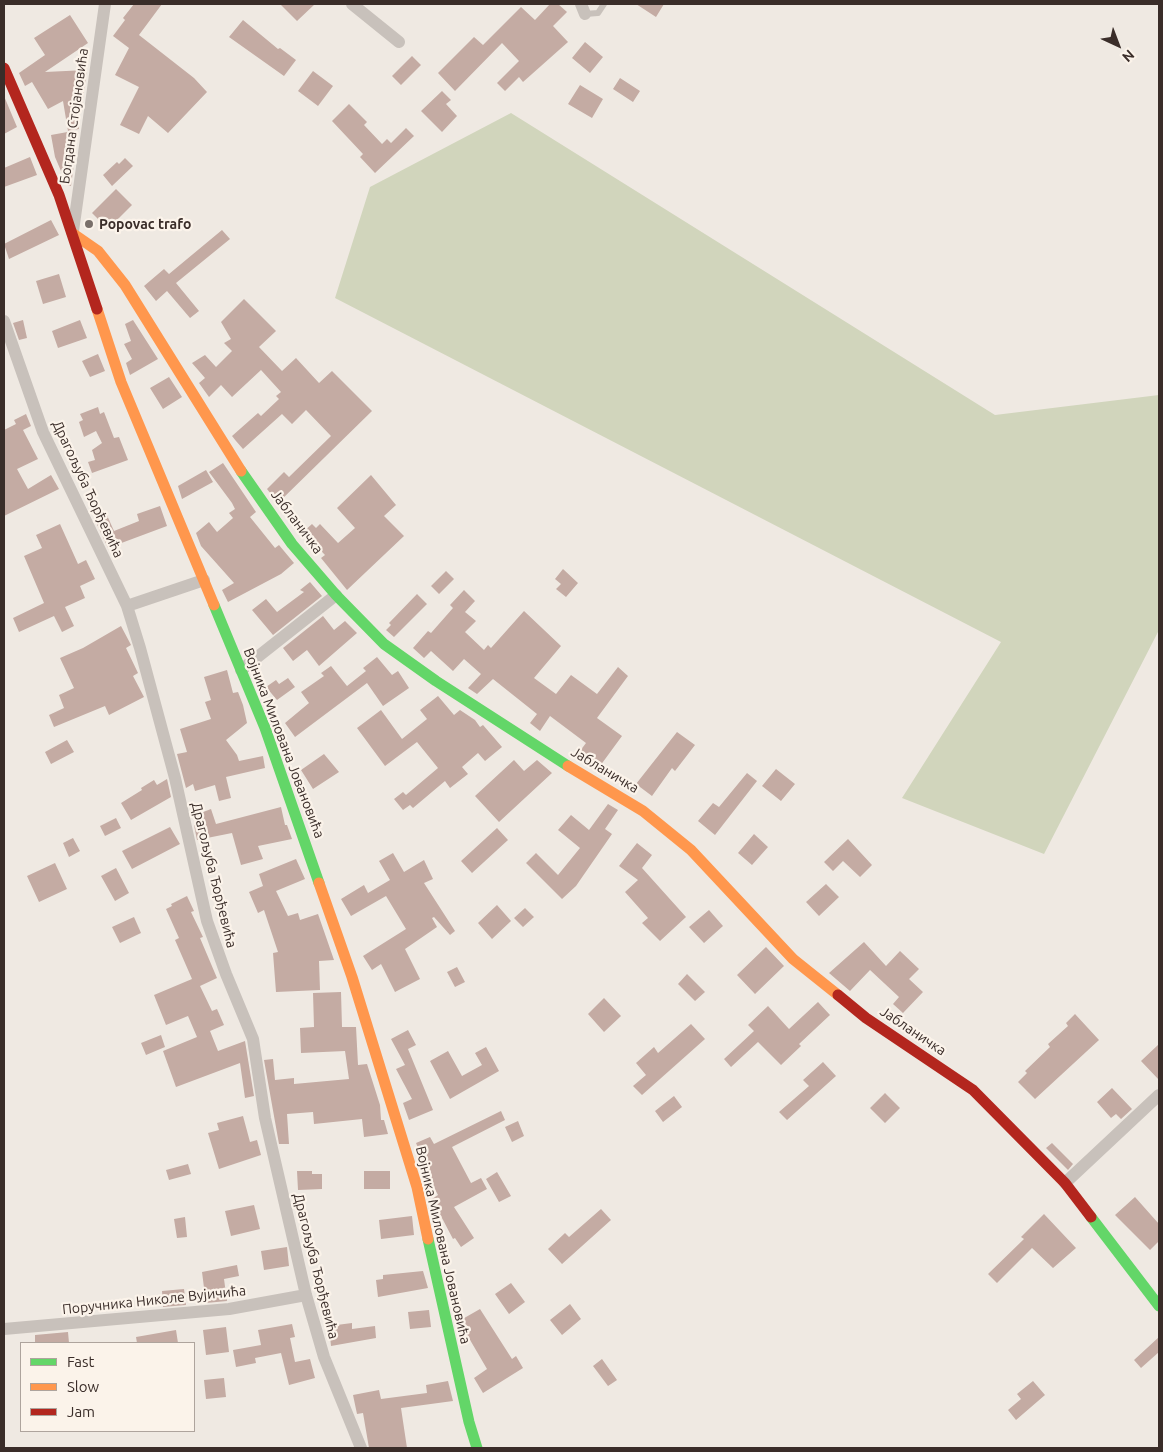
<!DOCTYPE html>
<meta charset="utf-8">
<style>
body{margin:0}
#map{position:relative;width:1163px;height:1452px;overflow:hidden;background:#efe9e2;font-family:Ubuntu,sans-serif}
canvas{display:block}
.frame{position:absolute;inset:0;border:5px solid #3a2d29;pointer-events:none}
.legend{position:absolute;left:20px;top:1342px;width:175px;height:90px;box-sizing:border-box;background:#fbf3ea;border:1px solid #aea49d;margin:0;padding:6px 9px;list-style:none;font-size:15px;color:#3a2d29}
.legend li{display:flex;align-items:center;gap:10px;height:25px}
.legend b{width:25px;border:1px solid #aea49d}
.north{position:absolute;left:1093px;top:20px;width:50px;height:50px;-webkit-text-stroke:4px #fbf3ea;paint-order:stroke;rotate:137deg;font-size:14px;font-weight:700;line-height:20px;text-align:center;color:#3a2d29}
.north::after{content:'';display:block;margin:auto;width:18px;height:22px;background:#3a2d29;clip-path:polygon(50% 0,100% 100%,50% 72%,0 100%)}
</style>
<div id="map">
<canvas width="1163" height="1452"></canvas>
<div class="frame"></div>
<ul class="legend">
<li><b style="height:6px;background:#63d668"></b>Fast</li>
<li><b style="height:6px;background:#ff974d"></b>Slow</li>
<li><b style="height:6px;background:#b3261e"></b>Jam</li>
</ul>
<div class="north">N</div>
</div>
<script>
const ctx = document.querySelector('canvas').getContext('2d');
ctx.lineJoin = 'round';
function paint(path, color) {
  ctx.fillStyle = color;
  ctx.fill(path, 'evenodd');
}
function poly(rows) {
  const path = new Path2D();
  for (const r of rows) {
    path.moveTo(r[0], r[1]);
    for (let i = 2; i < r.length; i += 2) path.lineTo(r[i], r[i + 1]);
  }
  return path;
}
function stroke(path, color, width, dash) {
  ctx.strokeStyle = color;
  ctx.lineWidth = width;
  ctx.lineCap = dash ? 'butt' : 'round';
  ctx.setLineDash(dash || []);
  ctx.stroke(path);
}
function write(font, color, halo, rows, align = 'center') {
  ctx.font = font + ' Ubuntu,sans-serif';
  ctx.lineWidth = 4.5;
  ctx.setLineDash([]);
  ctx.textBaseline = 'middle';
  ctx.strokeStyle = halo;
  ctx.fillStyle = color;
  for (const [text, x, y, turn = 0] of rows) {
    ctx.save();
    ctx.translate(x, y);
    ctx.rotate((+turn || 0) * Math.PI / 180);
    ctx.textAlign = isNaN(turn) ? turn : align;
    if (halo) ctx.strokeText(text, 0, 0);
    ctx.fillText(text, 0, 0);
    ctx.restore();
  }
}
paint(poly([
 [511,113,995,415,1159,395,1159,630,1044,854,902,798,1001,642,335,298,370,187]
]), '#d1d5bc');
paint(poly([
 [134,4,162,4,139,35,194,78,207,92,168,133,148,116,139,134,120,125,139,87,115,75,129,48,113,36,125,20,123,18],
 [280,4,315,4,297,21],
 [550,4,558,4,567,12,553,26,568,42,523,82,519,77,505,91,497,83,519,61,502,43,455,91,438,73,474,37,483,45,521,7,535,20],
 [636,4,664,4,656,17],
 [70,15,88,43,45,72,87,70,82,106,78,106,79,129,68,131,63,101,48,109,32,82,25,86,19,73,45,55,34,38],
 [243,20,278,49,280,48,296,60,284,76,229,37],
 [585,42,603,57,590,73,572,58],
 [412,56,421,65,401,85,392,76],
 [313,71,333,86,318,106,298,91],
 [620,78,640,91,633,102,613,89],
 [580,85,603,99,592,118,568,104],
 [442,91,451,100,446,104,457,116,442,132,421,111],
 [4,96,17,127,4,134],
 [349,104,367,122,364,125,382,144,387,139,391,143,406,128,414,136,375,173,360,157,363,154,332,121],
 [73,131,76,148,71,186,67,185,55,157,51,135],
 [30,157,37,175,4,187,4,168],
 [125,158,133,166,112,186,103,175,117,162,119,164],
 [116,189,132,205,108,229,92,213],
 [51,220,59,235,9,259,4,244],
 [222,230,230,239,176,283,199,311,190,318,167,291,156,301,144,286,164,269,169,274],
 [59,274,66,297,43,304,36,281],
 [244,299,276,331,259,347,282,371,296,358,319,383,332,371,372,411,278,503,267,489,284,472,289,477,331,436,306,410,292,424,282,414,243,449,236,441,232,436,258,413,261,416,279,399,276,396,281,392,261,370,232,397,221,385,209,397,199,383,205,378,192,363,205,355,216,367,232,351,224,343,231,339,221,322],
 [23,320,27,338,19,340,13,323],
 [80,320,87,338,58,348,52,331],
 [133,320,158,359,130,375,126,363,132,359,124,344,131,341,125,324],
 [98,354,105,371,90,377,82,361],
 [169,377,182,397,163,409,150,388],
 [98,407,100,414,104,412,114,438,119,437,128,460,92,473,88,462,95,460,92,450,102,443,96,431,84,437,79,422,83,420,80,414],
 [26,414,31,426,23,430,38,459,17,469,28,489,51,475,59,489,4,516,4,430,16,424,14,420],
 [223,463,256,512,250,517,275,548,279,545,294,563,281,574,228,602,222,590,234,583,201,546,196,533,209,522,217,532,233,518,229,513,235,509,232,503,209,472],
 [206,470,213,482,182,499,178,486],
 [371,475,396,505,384,516,404,536,347,590,321,558,325,555,303,532,312,524,316,528,320,524,338,543,355,528,337,508],
 [160,506,167,526,108,548,94,518,106,513,114,531,139,521,137,514],
 [60,524,78,564,86,560,95,579,80,586,85,598,65,607,74,626,62,632,54,616,19,632,13,618,44,603,24,556,42,548,36,535],
 [563,569,578,583,566,597,556,589,561,584,555,579],
 [446,571,454,579,439,594,431,586],
 [310,582,322,596,273,635,252,610,266,599,277,612,304,592,300,590],
 [464,590,475,601,465,612,476,621,465,632,484,650,488,645,491,648,524,611,561,646,534,678,556,694,571,675,597,694,618,667,628,676,597,718,622,736,600,766,580,751,586,743,550,716,540,731,530,723,537,714,493,679,477,694,468,688,481,674,464,659,453,671,431,651,424,658,413,648,428,631,431,633,453,608,450,605],
 [417,594,427,604,394,637,386,630,391,625,389,623],
 [323,616,334,630,345,621,357,633,319,666,307,650,293,661,283,648],
 [121,626,130,643,131,645,126,648,138,673,133,676,144,697,109,715,105,706,54,727,49,715,64,708,59,695,74,688,60,658,83,648],
 [377,657,392,675,398,671,409,688,383,706,367,683,295,737,285,723,309,703,301,692,324,676,321,673,331,666,347,686,366,671,363,668],
 [227,670,233,693,238,692,243,705,247,723,226,740,237,755,239,761,263,756,265,768,226,777,231,798,219,801,215,785,195,791,193,784,186,788,177,754,187,752,180,729,211,719,205,702,211,700,204,677],
 [288,678,295,687,277,700,266,687,276,680,279,684],
 [438,696,454,715,460,710,475,720,480,727,483,725,502,747,485,761,478,753,462,767,468,774,450,788,445,781,413,808,410,805,403,810,394,799,403,792,406,795,438,768,417,742,385,766,357,728,381,710,402,739,427,719,420,710],
 [677,732,695,745,675,771,672,768,652,796,636,784],
 [67,740,74,752,51,764,45,752],
 [324,754,339,772,313,789,301,770],
 [514,760,524,771,537,760,552,773,499,822,475,796],
 [776,769,795,784,781,801,762,786],
 [747,773,757,781,715,835,698,821,713,803,719,807],
 [167,779,171,797,131,820,121,803,142,790,141,788,154,780,157,785],
 [608,804,618,810,605,829,612,834,576,886,562,899,526,863,536,853,558,875,580,848,558,830,571,815,589,830],
 [281,807,285,825,287,825,292,839,258,846,263,859,241,865,232,833,197,840,194,825,201,824,198,814,211,809,216,824],
 [116,818,121,828,105,836,100,826],
 [170,827,180,844,132,869,122,851],
 [497,828,508,840,472,873,461,861],
 [754,834,768,847,752,865,738,853],
 [73,838,80,851,69,857,63,843],
 [848,839,872,865,860,877,843,861,833,871,824,862],
 [637,843,652,855,642,868,686,917,660,941,642,923,648,918,625,892,638,880,619,866],
 [393,853,404,872,424,860,433,879,424,883,455,931,450,935,434,917,432,918,437,927,405,949,420,979,395,992,381,964,372,970,363,956,406,929,386,896,351,916,341,899,364,885,368,893,390,880,379,861],
 [296,859,305,879,276,891,288,916,298,913,300,920,318,914,334,960,319,961,320,990,276,992,273,953,278,952,264,910,258,913,249,892,263,886,259,874],
 [55,863,67,889,39,902,27,876],
 [116,868,129,893,115,901,101,876],
 [826,884,839,897,819,916,806,902],
 [187,896,194,911,191,912,203,937,200,938,217,978,200,986,212,1011,217,1009,224,1025,210,1031,218,1051,245,1041,254,1096,245,1098,240,1063,176,1087,163,1051,197,1037,188,1016,166,1025,154,995,192,979,175,940,179,938,166,909,172,906,171,904],
 [497,905,511,921,492,939,478,923],
 [525,908,534,917,523,927,514,918],
 [709,910,723,926,704,943,689,927],
 [134,917,141,933,120,943,112,927],
 [864,942,886,966,900,951,919,969,909,979,923,992,903,1013,893,1004,899,997,870,970,850,991,829,973],
 [766,947,784,966,755,994,737,975],
 [457,967,465,982,455,987,447,972],
 [687,974,705,992,695,1001,678,984],
 [341,992,342,1027,356,1027,358,1065,367,1064,380,1105,381,1120,384,1120,388,1134,364,1137,362,1119,314,1124,313,1112,287,1114,289,1144,279,1144,264,1060,273,1059,275,1080,294,1078,294,1084,349,1079,345,1051,301,1053,300,1028,314,1027,313,993],
 [604,998,621,1016,604,1032,588,1014],
 [818,1002,830,1015,799,1044,801,1046,781,1065,758,1042,731,1067,724,1059,754,1031,748,1025,768,1006,789,1029],
 [1075,1014,1099,1040,1035,1099,1018,1082,1027,1073,1025,1071,1050,1047,1048,1044,1068,1026,1066,1023],
 [691,1024,705,1039,642,1095,633,1086,646,1075,636,1063,654,1047,658,1053],
 [408,1030,416,1045,408,1049,433,1110,409,1120,403,1103,412,1099,396,1069,405,1065,391,1039],
 [161,1035,165,1047,146,1055,141,1043],
 [1159,1044,1159,1080,1141,1061],
 [486,1047,499,1071,450,1099,430,1061,448,1051,462,1076,482,1065,475,1053],
 [823,1062,836,1076,787,1120,779,1112,809,1086,803,1080],
 [1112,1088,1132,1109,1121,1119,1116,1114,1111,1118,1097,1102],
 [885,1093,900,1108,885,1123,870,1108],
 [674,1096,682,1107,663,1122,655,1111],
 [501,1111,505,1120,452,1147,471,1183,481,1178,487,1189,454,1207,474,1238,461,1247,455,1238,453,1239,432,1199,438,1195,428,1176,430,1175,416,1143,430,1137,434,1144],
 [243,1116,250,1142,257,1140,261,1155,219,1169,208,1133,219,1130,217,1123],
 [518,1121,524,1136,512,1142,505,1127],
 [1052,1143,1073,1164,1068,1170,1046,1148],
 [188,1164,191,1174,169,1180,166,1170],
 [297,1171,312,1171,312,1174,322,1174,322,1189,298,1190],
 [364,1171,390,1171,390,1189,364,1189],
 [497,1172,511,1196,499,1202,486,1179],
 [1135,1197,1159,1224,1159,1241,1150,1250,1115,1215],
 [254,1205,260,1229,231,1236,225,1211],
 [601,1209,611,1220,562,1264,548,1249,565,1233,569,1237],
 [1044,1214,1076,1248,1053,1268,1032,1248,997,1283,988,1274,1024,1239,1021,1237],
 [412,1216,414,1235,381,1239,379,1220],
 [185,1217,187,1237,177,1238,174,1219],
 [287,1247,289,1266,264,1270,261,1251],
 [237,1265,239,1276,224,1279,227,1301,206,1303,202,1272],
 [423,1271,428,1288,378,1297,376,1280,383,1279,383,1275],
 [511,1283,525,1302,509,1314,495,1294],
 [184,1289,186,1305,163,1307,162,1291],
 [570,1304,581,1319,562,1335,550,1320],
 [480,1309,512,1359,516,1356,523,1368,483,1393,474,1378,487,1369,459,1321],
 [429,1310,431,1327,410,1329,408,1312],
 [352,1323,352,1329,375,1326,376,1338,331,1346,329,1326],
 [292,1324,295,1337,290,1338,295,1362,310,1359,315,1378,289,1385,281,1353,255,1358,256,1363,236,1367,233,1350,261,1345,258,1330],
 [226,1327,229,1352,206,1355,203,1330],
 [176,1330,178,1343,137,1343,136,1337],
 [68,1332,69,1343,35,1343,35,1335],
 [1159,1337,1159,1352,1141,1368,1134,1360],
 [602,1359,617,1380,608,1386,593,1366],
 [224,1378,226,1397,206,1399,204,1380],
 [448,1381,453,1401,401,1408,407,1448,369,1448,363,1413,357,1414,353,1395,379,1390,381,1399,427,1393,426,1385],
 [1033,1381,1045,1395,1016,1420,1008,1410,1021,1399,1017,1394]
]), '#c4aba3');
stroke(poly([
 [585,14,598,13,604,4]
]), '#c8c1bb', 6);
stroke(poly([
 [352,4,399,42],
 [581,4,585,14],
 [73,231,105,4],
 [4,321,43,432,127,606,140,648,175,778,207,921,226,974,253,1039,265,1118,306,1295,324,1357,361,1448],
 [127,606,204,580],
 [241,670,336,595],
 [1065,1183,1159,1095],
 [4,1329,229,1309,306,1295]
]), '#c8c1bb', 12);
stroke(poly([
 [241,471,292,544,336,595,384,644,436,681,568,766],
 [214,605,265,728,319,883],
 [1091,1217,1159,1306],
 [428,1239,469,1422,477,1448]
]), '#63d668', 11);
stroke(poly([
 [72,233,98,251,125,285,241,471],
 [97,309,121,382,214,605],
 [568,766,643,811,691,850,793,959,838,995],
 [319,883,352,977,417,1187,428,1239]
]), '#ff974d', 11);
stroke(poly([
 [4,68,59,195,97,309],
 [838,995,866,1018,973,1090,1065,1183,1091,1217]
]), '#b3261e', 11);
for (const [x, y, r, color] of [
 [89,224,5,"#796f6a"]
]) {
  const dot = new Path2D();
  dot.arc(x, y, r, 0, 2 * Math.PI);
  ctx.fillStyle = color;
  ctx.fill(dot);
  stroke(dot, '#fbf3ea', 2);
}
write('14px', '#3a2d29', '#fbf3ea', [
 ["Богдана Стојановића",74,116,-82],
 ["Драгољуба Ђорђевића",88,489,65],
 ["Јабланичка",297,522,53],
 ["Војника Милована Јовановића",284,743,69],
 ["Јабланичка",605,770,31],
 ["Драгољуба Ђорђевића",214,875,76],
 ["Јабланичка",913,1031,34],
 ["Војника Милована Јовановића",443,1245,77],
 ["Драгољуба Ђорђевића",316,1266,76],
 ["Поручника Николе Вујичића",154,1300,-6]
]);
write('bold 14px', '#3a2d29', '#fbf3ea', [
 ["Popovac trafo",99,224]
], 'left');
</script>
